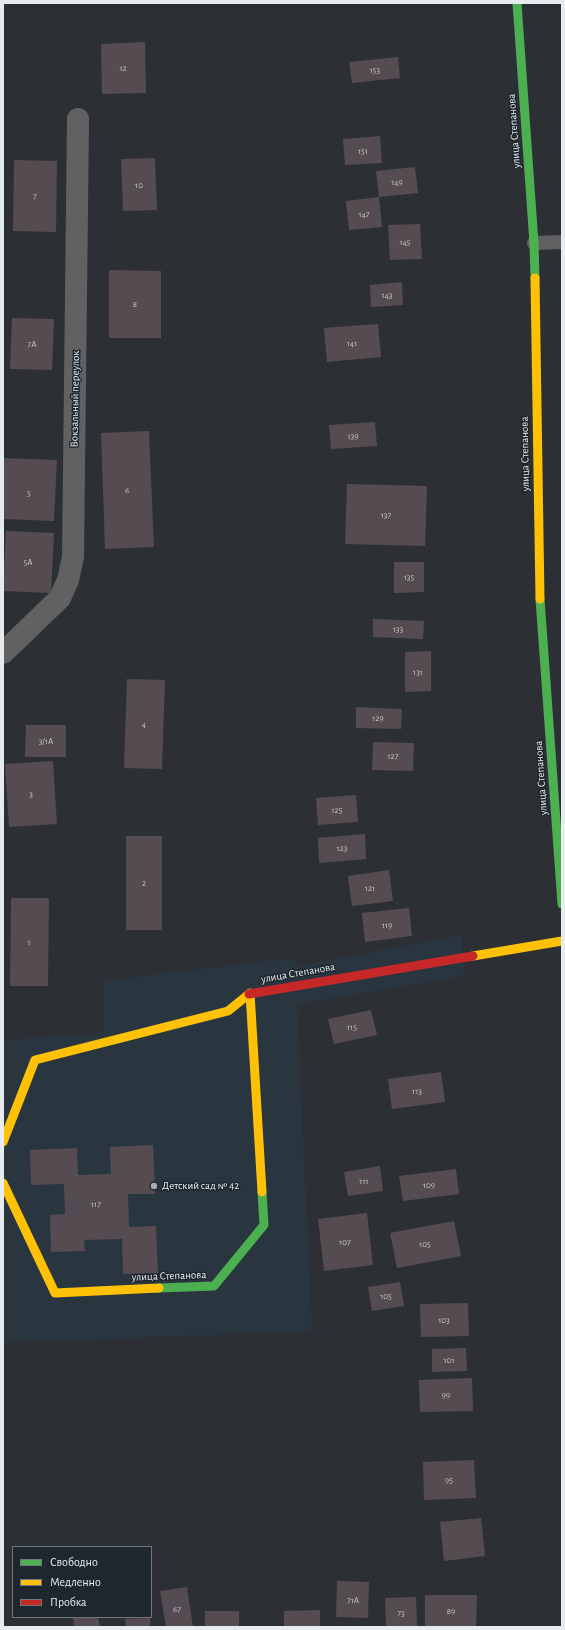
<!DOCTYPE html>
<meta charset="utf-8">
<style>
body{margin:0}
#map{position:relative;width:565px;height:1630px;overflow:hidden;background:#2c3034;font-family:"Alegreya Sans",sans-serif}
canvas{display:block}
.frame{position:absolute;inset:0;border:4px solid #e7ecf1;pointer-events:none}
.legend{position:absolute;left:12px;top:1546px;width:140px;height:72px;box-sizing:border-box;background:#1f272e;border:1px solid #6f767c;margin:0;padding:5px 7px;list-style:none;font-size:12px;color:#e7ecf1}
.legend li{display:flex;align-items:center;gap:8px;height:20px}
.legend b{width:20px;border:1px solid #6f767c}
</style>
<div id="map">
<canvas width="565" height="1630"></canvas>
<div class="frame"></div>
<ul class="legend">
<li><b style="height:5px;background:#4caf50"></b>Свободно</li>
<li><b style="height:5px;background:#ffc107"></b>Медленно</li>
<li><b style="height:5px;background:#c62828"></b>Пробка</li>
</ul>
</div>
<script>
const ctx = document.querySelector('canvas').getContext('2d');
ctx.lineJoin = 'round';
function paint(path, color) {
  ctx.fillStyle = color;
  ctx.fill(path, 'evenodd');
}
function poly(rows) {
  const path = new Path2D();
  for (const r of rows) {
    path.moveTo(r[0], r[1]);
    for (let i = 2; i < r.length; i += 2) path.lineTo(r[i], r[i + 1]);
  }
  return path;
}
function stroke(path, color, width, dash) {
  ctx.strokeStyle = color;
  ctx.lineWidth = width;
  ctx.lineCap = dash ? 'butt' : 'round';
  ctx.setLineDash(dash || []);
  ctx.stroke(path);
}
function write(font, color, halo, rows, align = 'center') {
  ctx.font = font + ' "Alegreya Sans",sans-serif';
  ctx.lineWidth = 3;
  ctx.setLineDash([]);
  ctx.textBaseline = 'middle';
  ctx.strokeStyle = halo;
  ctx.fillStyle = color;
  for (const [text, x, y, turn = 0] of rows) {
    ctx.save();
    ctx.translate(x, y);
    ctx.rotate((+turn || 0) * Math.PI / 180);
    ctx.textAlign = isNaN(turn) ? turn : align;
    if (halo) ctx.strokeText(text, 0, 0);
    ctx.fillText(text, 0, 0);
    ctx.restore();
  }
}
paint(poly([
 [462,935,464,976,297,1004,312,1331,3,1343,3,1040,103,1033,103,981,292,958,299,966]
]), '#293640');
paint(poly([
 [145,42,146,93,102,94,101,44],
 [398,57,400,78,352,83,349,62],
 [380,136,382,163,345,165,343,139],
 [155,158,157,210,123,211,121,159],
 [14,160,57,161,56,232,13,231],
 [415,167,418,193,379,197,382,227,349,230,346,201,379,197,376,171],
 [420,224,422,259,390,260,388,225],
 [109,270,161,271,161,338,109,338],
 [402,282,403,305,371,307,370,285],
 [12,318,54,319,52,370,10,369],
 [378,324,381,357,327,362,324,328],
 [375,422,377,446,331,449,329,425],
 [149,431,154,547,105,549,101,433],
 [3,458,57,460,54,521,3,519],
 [347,484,427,486,425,546,345,544],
 [6,531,54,533,51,593,3,591],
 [394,562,424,562,424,592,394,593],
 [373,619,424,621,423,639,373,637],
 [431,651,431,691,405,692,405,652],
 [127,679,165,680,162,769,124,768],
 [356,707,402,709,401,729,356,728],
 [26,725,66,725,66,757,25,757],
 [373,742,414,743,413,771,372,770],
 [53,761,57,824,9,827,5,764],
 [356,795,358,822,318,825,316,798],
 [365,834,366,859,319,863,318,838],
 [126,836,162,836,162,930,126,930],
 [389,870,393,901,352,906,348,876],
 [11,898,49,898,48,986,10,986],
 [409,908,412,936,365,942,362,913],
 [371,1010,377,1035,334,1044,328,1019],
 [441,1072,445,1102,392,1109,388,1079],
 [153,1145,155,1194,128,1194,129,1227,156,1226,158,1273,123,1274,122,1239,84,1240,85,1251,51,1252,50,1215,65,1214,64,1184,31,1185,30,1150,77,1148,78,1175,111,1174,110,1147],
 [380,1166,383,1191,348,1196,344,1172],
 [456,1169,459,1194,403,1201,399,1176],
 [367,1213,373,1265,324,1271,318,1219],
 [454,1221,461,1256,397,1268,390,1233],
 [400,1282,404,1306,372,1311,368,1287],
 [468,1303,469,1336,421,1337,420,1304],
 [466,1348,467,1371,432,1372,432,1349],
 [472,1378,473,1411,420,1412,419,1380],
 [474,1460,476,1498,424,1500,423,1462],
 [481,1518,485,1556,444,1561,440,1522],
 [337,1581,369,1582,368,1618,336,1617],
 [187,1587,193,1627,166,1627,160,1591],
 [425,1595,477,1595,476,1627,425,1627],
 [416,1597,417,1627,386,1627,385,1598],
 [320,1610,320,1627,284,1627,284,1611],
 [205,1611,239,1611,239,1627,205,1627],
 [73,1617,98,1617,100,1627,74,1627],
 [150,1618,150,1627,126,1627,125,1619]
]), '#554c51');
stroke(poly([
 [534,243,562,242]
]), '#626162', 14);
stroke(poly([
 [3,653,60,598,68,580,73,557,78,119]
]), '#626162', 22);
stroke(poly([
 [517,3,534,243,535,278],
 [540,599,562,904],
 [159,1288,214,1286,264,1225,262,1192]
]), '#4caf50', 9);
stroke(poly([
 [535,278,540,599],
 [473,956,562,941],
 [250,993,262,1192],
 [3,1142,35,1060,228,1011,249,994],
 [3,1183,55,1293,159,1288]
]), '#ffc107', 9);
stroke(poly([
 [249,994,473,956]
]), '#c62828', 9);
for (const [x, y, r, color] of [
 [154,1186,4,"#a6aaaf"]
]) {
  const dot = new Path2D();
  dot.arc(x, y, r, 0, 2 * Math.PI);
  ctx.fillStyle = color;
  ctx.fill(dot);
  stroke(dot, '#1f272e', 1.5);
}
write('9px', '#c2c4c9', null, [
 ["12",123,68],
 ["153",375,70],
 ["151",363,151],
 ["149",397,182],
 ["10",139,185],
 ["7",35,196],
 ["147",364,214],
 ["145",405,242],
 ["143",387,295],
 ["8",135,304],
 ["141",352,343],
 ["7А",32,344],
 ["139",353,436],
 ["6",127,490],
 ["5",29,493],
 ["137",386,515],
 ["5А",28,562],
 ["135",409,577],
 ["133",398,629],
 ["131",418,672],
 ["129",378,718],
 ["4",144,724],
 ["3/1А",46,741],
 ["127",393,756],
 ["3",31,794],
 ["125",337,810],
 ["123",342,848],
 ["2",144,883],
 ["121",370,888],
 ["119",387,925],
 ["1",29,942],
 ["115",352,1027],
 ["113",417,1091],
 ["111",364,1181],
 ["109",429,1185],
 ["117",96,1204],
 ["107",345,1242],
 ["105",425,1244],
 ["105",386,1296],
 ["103",444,1320],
 ["101",449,1360],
 ["99",446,1395],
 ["95",449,1480],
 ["71А",353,1600],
 ["67",177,1609],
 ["89",451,1611],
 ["73",401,1613]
]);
write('11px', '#e7ecf1', '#1f272e', [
 ["улица Степанова",514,131,-94],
 ["Вокзальный переулок",75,399,-89],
 ["улица Степанова",525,454,-91],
 ["улица Степанова",541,778,-94],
 ["улица Степанова",298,973,-10],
 ["улица Степанова",169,1276,-2]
]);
write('11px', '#e7ecf1', '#1f272e', [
 ["Детский сад № 42",162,1186]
], 'left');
</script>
